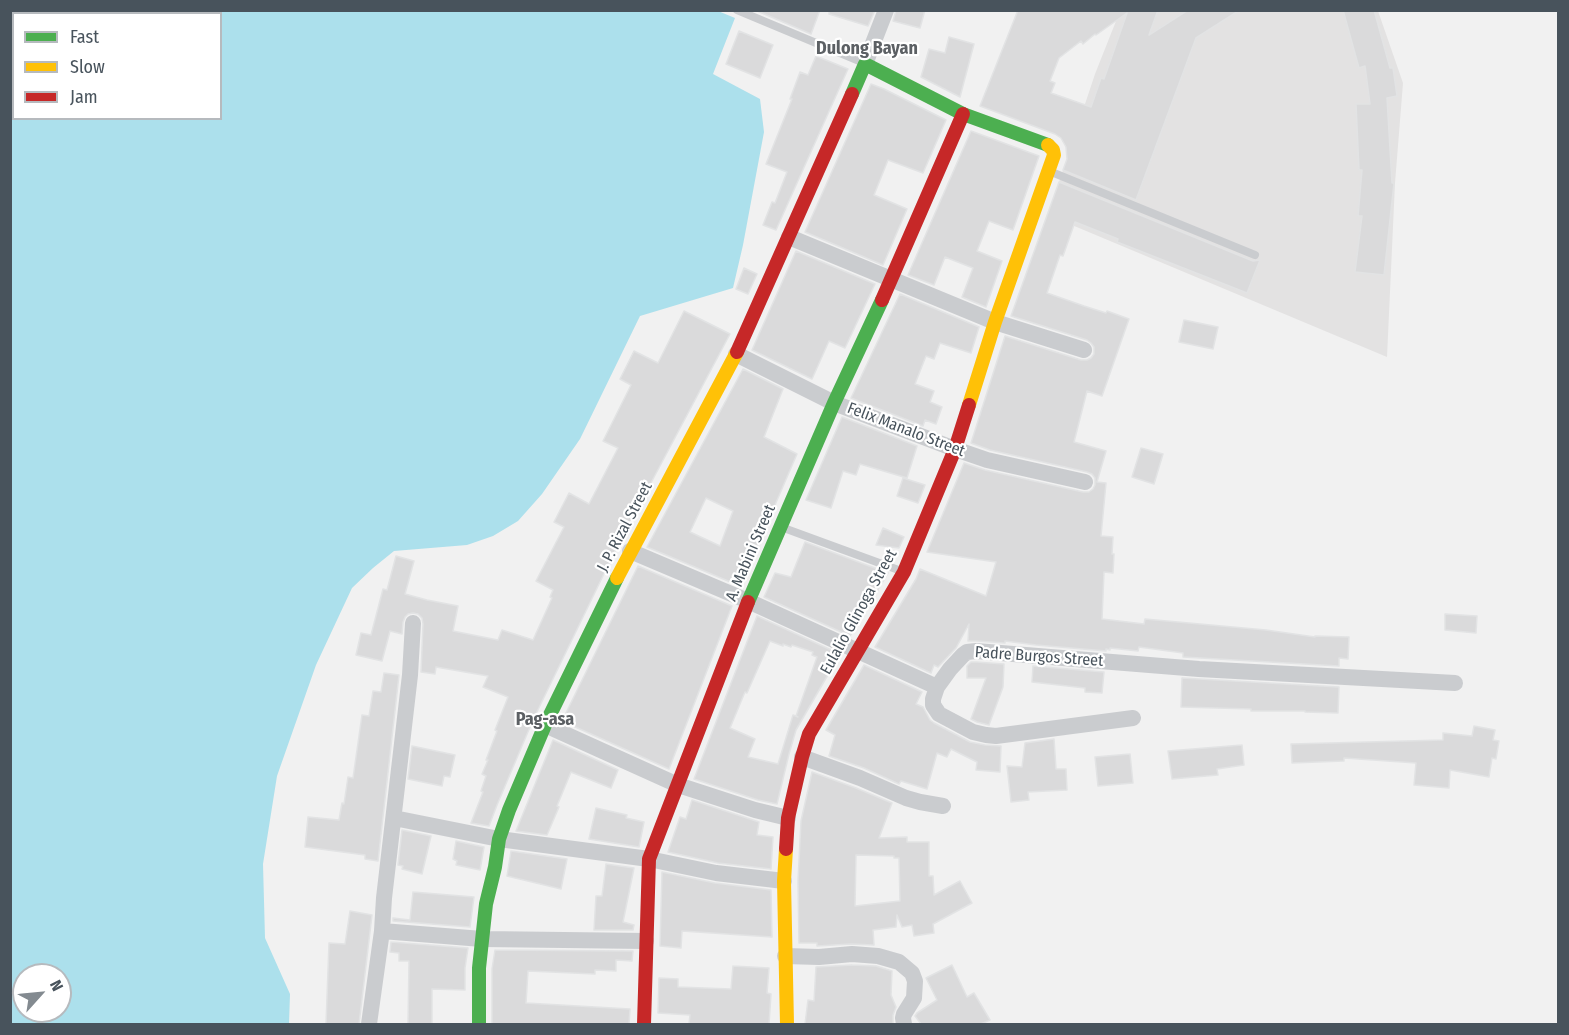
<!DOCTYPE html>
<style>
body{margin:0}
#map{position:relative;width:1569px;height:1035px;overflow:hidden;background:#f1f1f1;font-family:"Fira Sans Condensed",sans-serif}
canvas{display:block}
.frame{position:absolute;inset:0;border:12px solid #48535c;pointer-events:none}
.legend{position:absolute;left:12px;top:12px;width:210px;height:108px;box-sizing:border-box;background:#fff;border:2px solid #b6babe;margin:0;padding:8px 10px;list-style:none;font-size:18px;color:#48535c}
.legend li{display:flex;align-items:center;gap:12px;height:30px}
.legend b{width:30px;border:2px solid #b6babe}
.north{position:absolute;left:12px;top:963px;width:60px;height:60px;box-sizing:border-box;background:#fff;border:2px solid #b6babe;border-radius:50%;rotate:63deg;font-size:16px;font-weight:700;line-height:24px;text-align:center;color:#48535c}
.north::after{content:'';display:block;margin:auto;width:21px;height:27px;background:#838a90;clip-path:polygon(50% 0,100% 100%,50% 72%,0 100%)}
</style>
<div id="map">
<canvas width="1569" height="1035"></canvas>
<div class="frame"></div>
<ul class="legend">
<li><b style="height:8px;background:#4caf50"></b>Fast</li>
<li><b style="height:8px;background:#ffc107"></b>Slow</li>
<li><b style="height:8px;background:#c62828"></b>Jam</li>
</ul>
<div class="north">N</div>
</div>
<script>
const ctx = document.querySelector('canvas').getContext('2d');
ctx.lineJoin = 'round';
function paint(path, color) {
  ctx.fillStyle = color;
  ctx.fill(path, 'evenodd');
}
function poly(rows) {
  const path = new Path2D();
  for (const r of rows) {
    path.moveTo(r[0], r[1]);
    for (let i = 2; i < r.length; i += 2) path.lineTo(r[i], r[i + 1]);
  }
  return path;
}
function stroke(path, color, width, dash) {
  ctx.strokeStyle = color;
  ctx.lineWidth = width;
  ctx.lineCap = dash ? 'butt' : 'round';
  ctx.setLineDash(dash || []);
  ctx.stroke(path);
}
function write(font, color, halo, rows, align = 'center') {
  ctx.font = font + ' "Fira Sans Condensed",sans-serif';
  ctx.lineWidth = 4.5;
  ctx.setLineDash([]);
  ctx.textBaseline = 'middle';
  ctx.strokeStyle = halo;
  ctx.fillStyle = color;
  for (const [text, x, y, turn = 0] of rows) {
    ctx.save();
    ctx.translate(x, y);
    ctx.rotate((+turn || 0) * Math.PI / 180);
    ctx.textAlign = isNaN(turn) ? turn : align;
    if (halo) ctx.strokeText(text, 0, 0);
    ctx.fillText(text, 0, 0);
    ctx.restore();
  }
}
paint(poly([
 [1120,11,1378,11,1403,83,1395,183,1387,357,1048,215,1095,74]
]), '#e3e2e2');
paint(poly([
 [10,11,718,11,735,18,713,74,760,99,764,132,743,245,733,288,640,316,580,439,542,494,518,521,493,536,467,545,394,551,373,568,352,588,316,665,277,776,263,864,265,938,290,994,289,1024,11,1024],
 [14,14,220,14,220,118,14,118],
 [24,975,60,975,60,1011,24,1011]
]), '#ace0ec');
const building = poly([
 [755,10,820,10,811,34,755,10],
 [829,10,875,10,868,26,829,14,829,10],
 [896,10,925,10,920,28,893,21,896,10],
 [1018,10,1158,10,1149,35,1188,10,1240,10,1196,38,1136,200,1063,170,1067,159,1066,147,1061,138,1055,134,980,106,1018,10],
 [1127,13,1104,79,1101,78,1091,107,1051,93,1055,83,1050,81,1059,58,1081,41,1083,44,1095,34,1096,35,1127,13],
 [1343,10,1374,10,1390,68,1393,68,1397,96,1387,98,1392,183,1394,183,1384,275,1355,272,1362,216,1358,216,1362,170,1359,170,1356,104,1370,104,1365,66,1359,68,1343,10],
 [739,31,773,45,760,78,726,64,739,31],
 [949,37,974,44,960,97,921,77,929,49,945,53,949,37],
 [816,56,848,69,776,230,763,225,772,202,775,203,787,172,766,164,792,99,790,99,800,72,808,75,816,56],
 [871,84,884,89,946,120,923,173,888,160,874,195,907,209,883,265,805,232,871,84],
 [971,131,1039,156,1013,230,989,221,977,251,1002,261,986,307,962,297,973,268,945,257,934,285,908,275,971,131],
 [1059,182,1253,261,1260,260,1247,293,1117,242,1118,239,1075,222,1063,256,1060,255,1047,293,1084,306,1106,313,1107,311,1129,319,1102,396,1087,391,1074,442,1106,451,1097,482,1106,483,1101,536,1113,537,1112,554,1114,554,1113,573,1104,572,1102,619,1144,624,1145,619,1266,630,1315,637,1315,636,1349,637,1348,659,1339,658,1339,666,1183,657,1183,653,1139,647,1138,651,1110,648,1110,650,1106,649,1106,651,1036,645,1005,641,1005,643,977,641,968,641,969,624,956,648,938,667,934,665,931,673,875,647,916,579,920,569,986,596,996,562,927,552,964,463,985,470,1083,492,1089,492,1093,489,1095,485,1095,478,1092,474,1087,472,990,450,971,443,1005,336,1081,360,1087,360,1091,358,1094,354,1094,347,1091,343,1087,340,1011,316,1059,182],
 [796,251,875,284,845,348,829,341,812,379,752,350,796,251],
 [744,268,757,274,748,294,736,289,744,268],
 [900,294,979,327,971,353,940,343,934,359,926,356,915,384,934,391,930,402,942,407,936,424,925,420,923,426,851,398,900,294],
 [684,311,730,334,618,545,533,720,497,805,489,826,471,823,483,792,481,791,486,776,482,774,488,760,486,760,497,731,495,730,508,697,483,687,488,676,436,667,435,674,421,672,423,624,422,618,418,614,413,613,408,614,405,617,403,622,402,634,390,631,382,661,356,655,361,633,371,635,383,589,387,590,396,556,414,561,405,594,427,600,458,606,453,631,498,640,502,630,533,640,552,598,550,597,553,590,536,581,564,527,554,522,569,493,589,504,618,448,603,441,631,385,620,379,634,351,658,363,684,311],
 [1184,320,1218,327,1213,349,1179,342,1184,320],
 [743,369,783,389,764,437,797,454,740,586,647,547,743,369],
 [706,498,733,511,720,546,690,532,706,498],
 [842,417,917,446,907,478,860,464,856,475,843,471,831,508,806,500,842,417],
 [1141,448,1163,454,1154,484,1132,477,1141,448],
 [903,478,925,485,918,503,897,496,903,478],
 [883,528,904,537,899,548,876,545,883,528],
 [805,542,888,573,850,636,764,597,775,573,791,577,805,542],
 [638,566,732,606,669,769,562,721,638,566],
 [1445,614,1477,616,1476,633,1445,630,1445,614],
 [757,616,840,654,796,730,789,754,777,804,758,800,694,779,757,616],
 [770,641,783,646,783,644,791,647,792,645,813,652,812,655,817,657,796,716,798,717,793,715,778,764,748,757,755,739,730,728,745,692,747,693,770,641],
 [976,662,1004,664,1003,687,989,725,977,722,971,719,986,678,967,678,967,666,971,662,976,662],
 [864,665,922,692,916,704,923,707,930,720,934,723,970,742,985,745,1001,746,1000,772,976,770,977,762,951,749,947,757,937,753,927,789,901,781,899,784,864,768,829,756,835,735,826,730,864,665],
 [1033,666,1104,672,1102,693,1085,692,1085,688,1032,682,1033,666],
 [384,673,399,675,378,861,365,859,365,855,305,847,308,817,339,820,342,803,344,804,348,777,353,778,362,715,369,716,373,691,381,692,384,673],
 [1182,678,1339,687,1338,713,1305,712,1305,711,1251,711,1251,709,1181,707,1182,678],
 [1474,726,1495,730,1493,740,1499,741,1496,759,1492,758,1489,777,1450,770,1449,788,1414,785,1416,763,1344,758,1344,761,1292,763,1291,744,1443,740,1443,733,1472,736,1474,726],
 [1054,739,1056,769,1066,769,1067,790,1028,792,1029,800,1011,802,1007,766,1022,767,1025,743,1054,739],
 [553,740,618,770,611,788,571,772,557,806,559,807,547,835,516,831,553,740],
 [1242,745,1244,765,1217,769,1218,775,1172,779,1168,751,1242,745],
 [412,746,455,755,450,777,444,776,442,786,408,779,412,746],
 [1130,754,1133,783,1098,786,1095,757,1130,754],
 [812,772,856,788,892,803,879,838,907,837,907,842,929,842,929,876,933,876,934,895,960,881,972,903,933,924,934,933,914,936,912,925,902,927,897,915,896,927,873,930,874,945,851,944,817,946,817,943,799,943,798,881,801,821,812,772],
 [856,855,894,856,894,858,899,858,900,901,855,906,856,855],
 [692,800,759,822,757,835,773,837,771,869,718,863,668,852,680,817,686,819,692,800],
 [596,808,627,815,626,818,644,822,639,847,589,839,596,808],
 [402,830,431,836,422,874,402,869,403,866,398,865,402,830],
 [456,841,484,847,480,870,456,865,457,861,453,859,456,841],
 [511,851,567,859,561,889,507,876,511,851],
 [606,864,634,868,623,922,634,925,633,930,594,930,596,896,602,896,606,864],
 [662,872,715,883,771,890,772,937,682,931,681,948,660,946,662,872],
 [413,892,474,897,470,927,393,921,393,918,410,920,413,892],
 [350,911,372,915,359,1024,326,1024,329,943,345,944,350,911],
 [391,942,468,948,465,968,465,990,432,989,432,1024,408,1024,409,961,399,961,399,953,390,952,391,942],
 [495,950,633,951,632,961,616,960,616,971,595,970,595,974,528,971,526,1003,630,1009,629,1024,492,1024,492,969,495,950],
 [852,965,876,966,892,971,891,995,896,1007,893,1015,893,1024,805,1024,808,1000,814,1001,816,967,852,965],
 [952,965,967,997,974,993,990,1020,981,1024,921,1024,915,1016,917,1013,937,1000,926,978,952,965],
 [733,966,769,968,767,993,771,994,769,1024,689,1024,690,1015,658,1013,659,978,678,979,678,987,731,989,733,966]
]);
paint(building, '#dadadb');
stroke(building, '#e2e3e4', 1.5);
stroke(poly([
 [737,10,864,63],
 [1049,171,1255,255],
 [781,527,904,572]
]), '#cacccf', 8);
stroke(poly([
 [865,64,886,10],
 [789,237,995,322,1084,350],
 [736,354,834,403,955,449,987,460,1085,482],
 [630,551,748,601,937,687],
 [1133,718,996,736,986,735,973,732,939,714,933,705,933,699,937,687,950,669,963,655,967,652,976,651,1199,669,1455,683],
 [545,725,678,785,755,810,788,818],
 [802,757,860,778,906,798,920,802,943,806],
 [394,818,499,839,649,859,716,873,784,881],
 [382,931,482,939,646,941],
 [785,956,819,957,852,954,878,956,899,962,912,973,915,981,914,998,904,1014,903,1018,904,1024],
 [369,1024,382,931,384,898,410,675,413,623]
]), '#cacccf', 16);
stroke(poly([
 [852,94,865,64,963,114,1048,145],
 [748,602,834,403,882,300],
 [479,1024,479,968,486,904,495,867,499,839,509,810,545,725,617,578]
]), '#4caf50', 14);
stroke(poly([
 [969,405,995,322,1054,155,1053,150,1048,145],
 [617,578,737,352],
 [786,849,784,881,787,1024]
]), '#ffc107', 14);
stroke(poly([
 [882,300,963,114],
 [737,352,852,94],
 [786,849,788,818,802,757,809,734,904,572,955,449,969,405],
 [644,1024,649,859,748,602]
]), '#c62828', 14);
write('16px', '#48535c', '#fff', [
 ["Felix Manalo Street",906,430,21],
 ["J. P. Rizal Street",625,527,-62],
 ["A. Mabini Street",751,553,-67],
 ["Eulalio Glinoga Street",859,612,-61],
 ["Padre Burgos Street",1039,657,4]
]);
write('bold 18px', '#5c6064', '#fff', [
 ["Dulong Bayan",867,49],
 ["Pag-asa",545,720]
]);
</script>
